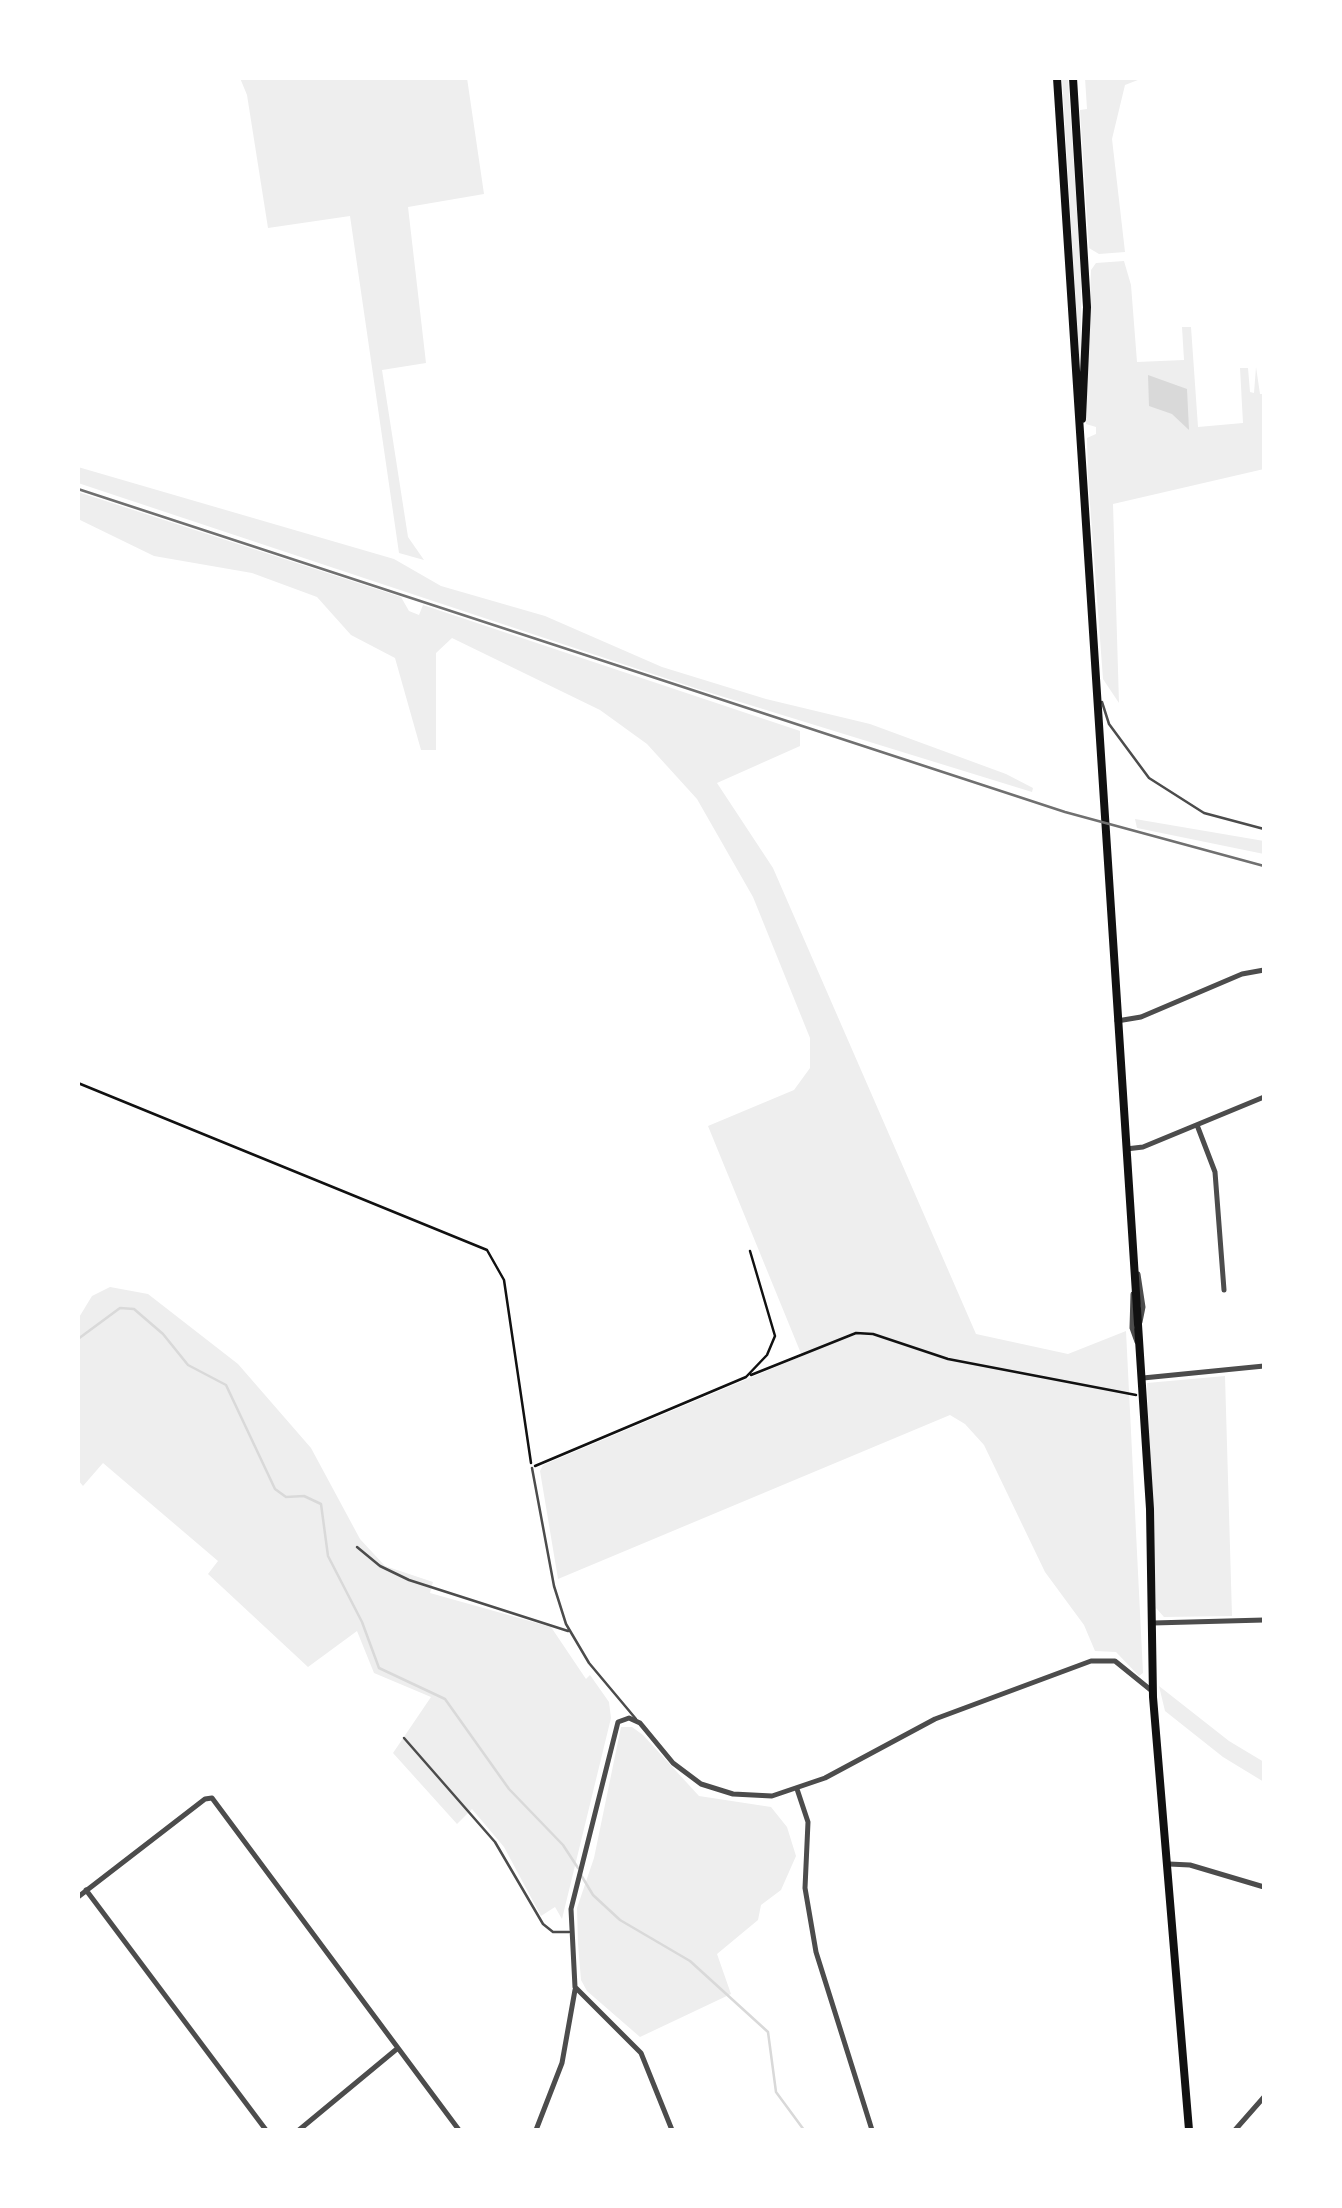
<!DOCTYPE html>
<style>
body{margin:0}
#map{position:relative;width:1342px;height:2208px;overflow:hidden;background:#fff;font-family:Poppins,sans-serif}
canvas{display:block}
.frame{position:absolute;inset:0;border:80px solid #fff;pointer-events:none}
</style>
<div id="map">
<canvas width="1342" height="2208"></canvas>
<div class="frame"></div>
</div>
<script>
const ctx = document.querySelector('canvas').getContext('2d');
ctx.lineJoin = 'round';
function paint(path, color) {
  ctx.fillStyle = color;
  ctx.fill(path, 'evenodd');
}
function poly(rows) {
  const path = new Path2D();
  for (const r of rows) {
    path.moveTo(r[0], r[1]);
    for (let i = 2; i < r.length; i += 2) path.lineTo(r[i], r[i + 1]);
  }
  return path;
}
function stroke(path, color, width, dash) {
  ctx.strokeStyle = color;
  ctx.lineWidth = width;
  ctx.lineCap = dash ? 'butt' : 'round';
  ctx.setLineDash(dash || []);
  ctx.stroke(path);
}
paint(poly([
 [240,78,467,78,484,194,408,207,426,363,382,370,408,537,424,560,399,553,350,216,268,228,247,95],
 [1062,78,1068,78,1081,271,1081,386],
 [1085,78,1143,78,1125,85,1112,139,1125,252,1099,254,1089,248,1080,110,1087,109],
 [1124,261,1131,285,1137,362,1184,360,1182,327,1191,327,1198,427,1243,423,1240,368,1248,368,1250,392,1254,393,1256,367,1260,394,1264,394,1264,469,1113,504,1119,703,1103,679,1088,477,1087,438,1096,434,1096,427,1086,424,1091,270,1096,263],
 [78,467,394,559,441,586,545,616,662,667,766,699,870,724,1006,774,1033,788,1032,792,698,689,78,483],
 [78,492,401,597,409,611,419,615,423,605,800,731,800,746,717,783,773,868,976,1334,1068,1354,1126,1331,1143,1673,1139,1676,1116,1652,1095,1651,1084,1625,1045,1572,984,1445,965,1424,950,1415,558,1579,540,1471,543,1465,802,1356,708,1126,794,1090,810,1068,810,1038,753,897,697,799,647,744,600,710,452,638,436,653,436,750,421,750,395,658,351,635,317,597,252,573,154,556,78,519],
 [1135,819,1264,841,1264,854,1137,828],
 [110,1287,148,1294,238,1364,311,1448,360,1539,385,1566,433,1582,430,1593,551,1627,586,1679,590,1675,609,1702,611,1718,562,1919,555,1907,541,1916,504,1847,472,1809,457,1824,393,1753,431,1697,374,1673,357,1631,308,1667,208,1574,218,1561,103,1463,83,1486,78,1480,78,1319,92,1296],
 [1225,1376,1232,1616,1164,1617,1156,1608,1147,1383],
 [1159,1686,1229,1741,1264,1762,1264,1782,1223,1757,1165,1711],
 [621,1727,632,1727,643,1735,699,1796,771,1807,787,1827,796,1856,781,1890,761,1905,758,1920,717,1954,731,1994,640,2037,587,1991,581,1980,578,1944,577,1908,594,1858]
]), '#eee');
paint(poly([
 [1148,375,1187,389,1189,430,1172,414,1149,406]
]), '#d9d9d9');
stroke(poly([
 [78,1339,120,1308,134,1309,163,1334,188,1365,226,1385,275,1489,286,1497,304,1496,321,1504,328,1556,362,1622,379,1668,445,1699,509,1789,563,1845,578,1868],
 [581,1875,593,1895,620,1920,690,1961,768,2032,776,2092,804,2130]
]), '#d9d9d9', 2.5);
stroke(poly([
 [78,1083,487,1250,504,1280,531,1463],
 [751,1375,856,1333,873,1334,948,1359,1136,1395],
 [535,1466,746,1377,767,1355,775,1336,750,1251]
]), '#111', 2.5);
stroke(poly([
 [1102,702,1109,724,1149,778,1204,813,1264,829],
 [532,1468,554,1586,566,1624,589,1663,636,1719],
 [357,1547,380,1566,409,1580,568,1631],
 [404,1738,495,1842,543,1924,553,1932,569,1932]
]), '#4c4c4c', 2.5);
stroke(poly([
 [1117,1021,1141,1017,1242,974,1264,970],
 [1197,1125,1215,1172,1224,1290],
 [1126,1149,1143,1147,1264,1097],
 [1138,1274,1143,1307,1140,1322],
 [1133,1294,1132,1328,1137,1342],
 [1143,1378,1264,1366],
 [1153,1623,1264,1620],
 [797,1789,808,1822,805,1888,816,1952,872,2130],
 [1169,1864,1190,1865,1264,1887],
 [86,1890,266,2130],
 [78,1897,205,1799,212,1798,459,2130],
 [299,2130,398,2048],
 [536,2130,562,2063,575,1990],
 [672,2130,641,2053,575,1987,571,1909,618,1722,629,1718,640,1723,673,1763,701,1784,733,1794,772,1796,825,1778,935,1719,1091,1661,1115,1661,1152,1691],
 [1235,2130,1264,2097]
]), '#4c4c4c', 5);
stroke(poly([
 [1057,78,1150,1509,1153,1697,1189,2130],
 [1073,78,1087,307,1082,419]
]), '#111', 8);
stroke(poly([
 [78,489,1065,812,1264,866]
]), '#707070', 2.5);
</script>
